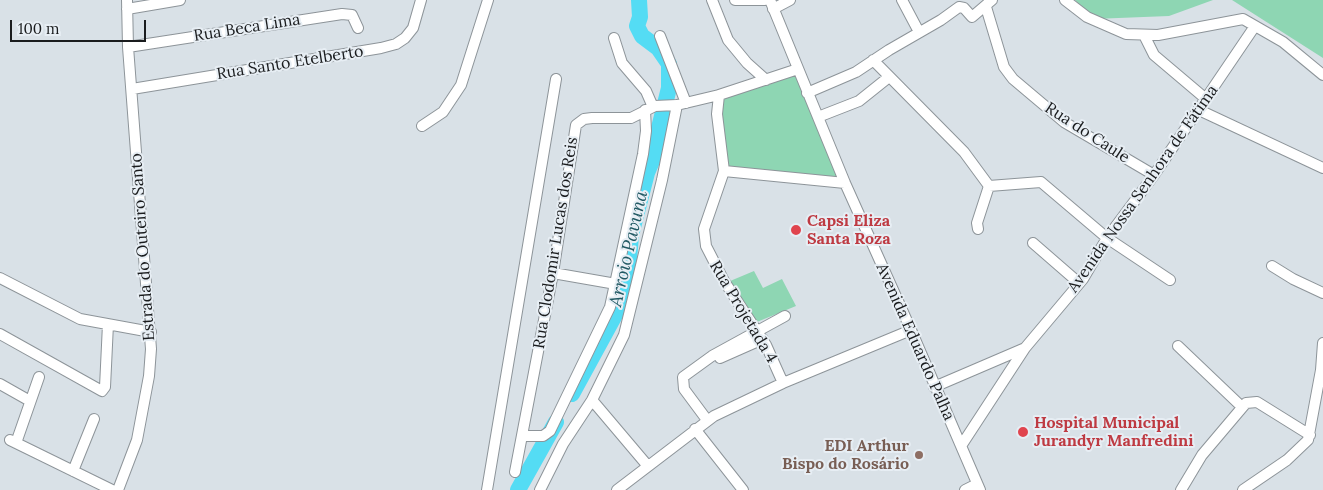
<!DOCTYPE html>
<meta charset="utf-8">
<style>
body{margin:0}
#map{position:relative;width:1323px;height:490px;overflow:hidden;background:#d9e1e7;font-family:Lora,serif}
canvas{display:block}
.scale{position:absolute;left:10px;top:20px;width:136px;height:22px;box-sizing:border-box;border:2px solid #1a1c1e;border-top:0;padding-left:6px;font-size:15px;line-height:18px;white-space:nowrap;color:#1a1c1e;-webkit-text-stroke:4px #e7eef4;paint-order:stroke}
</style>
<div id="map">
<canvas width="1323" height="490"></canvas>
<div class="scale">100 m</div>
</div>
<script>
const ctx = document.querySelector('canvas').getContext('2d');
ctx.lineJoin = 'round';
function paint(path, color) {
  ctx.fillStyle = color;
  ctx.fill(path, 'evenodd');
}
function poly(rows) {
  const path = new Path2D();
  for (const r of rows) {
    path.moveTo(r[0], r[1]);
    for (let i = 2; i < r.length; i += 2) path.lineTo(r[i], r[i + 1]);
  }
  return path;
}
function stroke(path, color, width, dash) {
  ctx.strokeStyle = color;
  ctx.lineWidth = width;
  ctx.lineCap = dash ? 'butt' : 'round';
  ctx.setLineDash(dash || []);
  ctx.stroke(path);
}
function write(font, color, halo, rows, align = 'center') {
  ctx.font = font + ' Lora,serif';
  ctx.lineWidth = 4;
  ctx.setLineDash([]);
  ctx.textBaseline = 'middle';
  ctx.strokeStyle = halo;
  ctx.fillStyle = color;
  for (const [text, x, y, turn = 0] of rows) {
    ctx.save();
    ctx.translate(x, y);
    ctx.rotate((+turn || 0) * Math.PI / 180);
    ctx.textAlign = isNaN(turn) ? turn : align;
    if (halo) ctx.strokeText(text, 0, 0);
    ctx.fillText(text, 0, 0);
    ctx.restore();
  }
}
paint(poly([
 [1075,0,1213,0,1169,16,1093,19],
 [1232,0,1323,0,1323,58],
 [795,73,839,179,724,171,713,97],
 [754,271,763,288,782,279,796,306,747,326,723,284]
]), '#8ed6b3');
stroke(poly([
 [572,394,620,306,629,260,631,235,647,173,658,147,658,132,669,88,669,64,658,48,642,36,637,26,640,17,639,0],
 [518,490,556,422]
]), '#54dcf4', 16);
const minor = poly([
 [712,0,728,40,747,63,766,80],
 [735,0,765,0],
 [770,0,845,183,911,330,980,490],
 [902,0,919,32],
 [1065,0,1087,17,1126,34,1158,35,1243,19,1283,42,1323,75],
 [986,7,1004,67,1013,79,1064,122,1154,175],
 [127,9,180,0],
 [773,9,790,0],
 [1144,35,1154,55,1206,99],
 [660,36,686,103],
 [614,38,622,63,646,91,653,107],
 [128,47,342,14,352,15,358,28],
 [873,60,964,152,989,186,1041,182,1107,238,1170,280],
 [132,89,381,48,396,44,405,38,413,28,421,0],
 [807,93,856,72,889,50,941,20,959,7,964,8,972,17,992,0],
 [719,95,717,114,724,171,704,229,706,246,724,281,766,345,783,383],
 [1199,110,1323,168],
 [818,117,859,101,889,77],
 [422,126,443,112,461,85,488,0],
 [724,171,845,183],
 [978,229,977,223,989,186],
 [1033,243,1079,283],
 [1272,266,1293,279,1323,293],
 [553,273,616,284],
 [0,278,80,319,151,332],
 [0,334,102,391,105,387,108,324],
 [1178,346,1242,407],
 [720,358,763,339],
 [0,384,30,401],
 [934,387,1025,348],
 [592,400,647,465],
 [707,420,684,389,683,377,712,356,785,316],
 [695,429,743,490],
 [523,436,543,436,550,431,610,307,643,154,646,131,645,110],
 [10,440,112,490],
 [16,443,39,377],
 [961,446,1025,348,1083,279,1107,238,1154,175,1255,26],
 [73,471,94,419],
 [515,472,553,273,576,125,584,119,592,118,631,118,655,106,677,105,719,95,798,69],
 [118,490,137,440,149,376,151,349,128,47,127,0],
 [487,490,556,79],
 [540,490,563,444,592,400,624,335,662,180,677,105],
 [617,490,714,416,783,383,911,330],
 [965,490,977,484],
 [1181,490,1202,455,1246,403,1257,402,1310,435],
 [1243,490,1287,460,1308,440,1321,370,1323,343]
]);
stroke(minor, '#8d9499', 12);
stroke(minor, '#fff', 10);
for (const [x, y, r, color] of [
 [796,230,6,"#e0444e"],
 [1023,432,6,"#e0444e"],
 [919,455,5,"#8d6e63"]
]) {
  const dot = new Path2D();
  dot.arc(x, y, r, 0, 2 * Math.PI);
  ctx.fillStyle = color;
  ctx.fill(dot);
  stroke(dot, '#e7eef4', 2);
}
write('16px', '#1a1c1e', '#e7eef4', [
 ["Rua Beca Lima",247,28,-9],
 ["Rua Santo Etelberto",290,63,-9],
 ["Rua do Caule",1087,133,33],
 ["Avenida Nossa Senhora de Fátima",1143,189,-55],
 ["Rua Clodomir Lucas dos Reis",556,243,-81],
 ["Estrada do Outeiro Santo",143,247,-94],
 ["Rua Projetada 4",743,312,59],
 ["Avenida Eduardo Palha",915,342,66]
]);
write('bold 16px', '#be3a42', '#e7eef4', [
 ["Capsi Eliza",807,221],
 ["Santa Roza",807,239],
 ["Hospital Municipal",1034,423],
 ["Jurandyr Manfredini",1034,441]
], 'left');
write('bold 16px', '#785e54', '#e7eef4', [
 ["EDI Arthur",909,446],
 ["Bispo do Rosário",909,464]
], 'right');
write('italic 18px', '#215963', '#e7eef4', [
 ["Arroio Pavuna",629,249,-77]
]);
</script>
